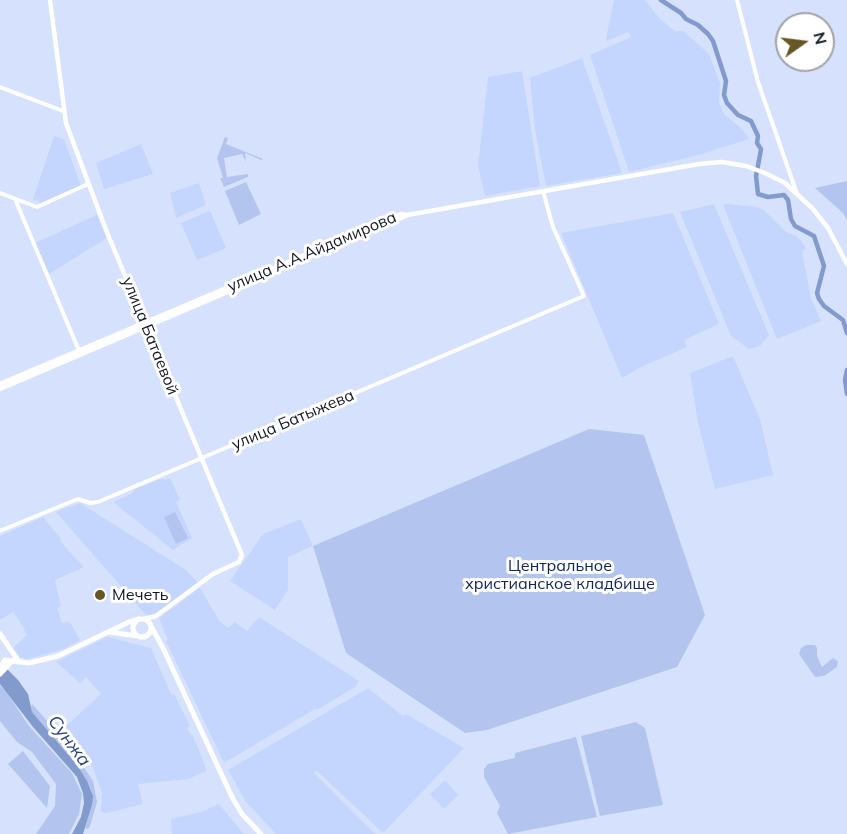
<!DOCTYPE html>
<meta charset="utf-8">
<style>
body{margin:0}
#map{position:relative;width:847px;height:834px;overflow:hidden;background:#d6e2fd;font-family:Mulish,sans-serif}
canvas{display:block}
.north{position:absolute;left:775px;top:12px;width:60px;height:60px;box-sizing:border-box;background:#fff;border:2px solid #a0a2a7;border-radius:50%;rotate:76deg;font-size:16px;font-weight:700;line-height:24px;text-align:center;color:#121723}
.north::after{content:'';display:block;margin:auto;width:21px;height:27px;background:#675724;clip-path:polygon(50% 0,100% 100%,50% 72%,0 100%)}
</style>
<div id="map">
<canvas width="847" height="834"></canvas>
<div class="north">N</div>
</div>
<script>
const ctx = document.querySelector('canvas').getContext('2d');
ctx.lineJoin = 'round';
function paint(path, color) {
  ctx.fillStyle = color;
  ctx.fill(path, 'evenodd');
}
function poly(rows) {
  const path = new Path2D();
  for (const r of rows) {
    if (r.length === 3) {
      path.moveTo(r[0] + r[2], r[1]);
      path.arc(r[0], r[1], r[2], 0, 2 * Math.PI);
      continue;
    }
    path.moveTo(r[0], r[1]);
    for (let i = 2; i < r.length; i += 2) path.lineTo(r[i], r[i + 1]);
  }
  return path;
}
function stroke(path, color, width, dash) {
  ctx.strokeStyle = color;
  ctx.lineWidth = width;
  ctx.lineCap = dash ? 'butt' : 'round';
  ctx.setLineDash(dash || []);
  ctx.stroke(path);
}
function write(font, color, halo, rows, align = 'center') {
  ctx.font = font + ' Mulish,sans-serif';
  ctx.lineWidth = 6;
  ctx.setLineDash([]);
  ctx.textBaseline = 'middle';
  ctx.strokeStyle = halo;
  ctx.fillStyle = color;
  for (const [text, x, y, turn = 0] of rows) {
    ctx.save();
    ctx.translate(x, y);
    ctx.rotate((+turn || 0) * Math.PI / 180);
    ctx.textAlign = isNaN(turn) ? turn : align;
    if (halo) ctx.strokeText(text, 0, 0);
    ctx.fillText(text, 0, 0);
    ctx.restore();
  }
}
paint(poly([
 [614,0,645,0,660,19,675,31,683,31,709,54,720,83,719,103,724,114,742,129,749,139,702,154,629,172,590,55,631,37,628,32,607,41,606,38],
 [582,58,622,173,546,186,535,130,530,78],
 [522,71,540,186,485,196,478,166,488,77],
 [54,136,64,139,81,186,40,204,38,199,34,201,33,199],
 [141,144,153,174,104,189,96,163],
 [199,183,206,205,176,218,170,193],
 [714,204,769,335,760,346,749,349,731,336,680,212],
 [728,204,757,207,764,210,786,232,796,236,802,242,806,249,802,251,811,298,821,321,777,339,723,205],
 [210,211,226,248,197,260,181,223],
 [673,213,719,324,684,340,687,347,641,367,622,378,561,233],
 [97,215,107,238,49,274,35,243],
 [733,356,760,419,773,475,715,489,698,423,690,373],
 [170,478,180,500,176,502,192,538,173,550,113,502,133,493,135,489,161,479,165,480],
 [80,503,186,570,198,583,153,615,145,614,56,512],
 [43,517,61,539,60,540,66,548,84,567,55,580,61,607,57,608,62,623,70,622,80,640,64,649,27,659,20,657,13,648,27,635,24,631,25,629,13,612,0,620,0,536],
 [301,519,313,546,288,557,288,590,275,610,230,581,263,534],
 [200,588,219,620,228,628,235,622,247,631,259,617,359,681,355,687,317,710,315,709,224,763,166,641,168,640,159,618],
 [107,637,151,648,171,694,174,694,190,726,187,728,191,735,193,735,195,743,196,743,207,771,188,779,138,784,143,804,107,813,101,812,102,793,93,767,77,745,77,741,64,728,101,694,86,677,80,683,56,662],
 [368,688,403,716,406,714,464,748,383,833,317,771,313,772,375,834,276,834,246,802,228,770],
 [445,780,458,795,444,809,430,794],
 [219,804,244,834,172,834,171,819,201,812]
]), '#c4d6fe');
paint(poly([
 [225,137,228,138,226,144,263,159,261,160,245,153,246,162,242,154,224,158,227,177,248,174,248,177,224,187,220,178,223,178,217,158],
 [847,181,847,220,843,213,815,188],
 [246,182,261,214,239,225,225,191],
 [589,429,644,435,705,615,677,667,487,730,465,733,346,653,313,546],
 [175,512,188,538,176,544,164,517],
 [806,645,815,645,817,648,817,656,822,667,833,658,838,661,837,667,824,676,815,677,799,654,801,648],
 [0,685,7,693,29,726,72,773,82,794,79,814,69,834,36,834,55,806,56,784,32,752,17,742,0,721],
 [32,704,49,723,58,729,93,781,97,802,90,826,88,829,85,828,92,805,91,790,77,765,32,712,31,707],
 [636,722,645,728,663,805,600,816,581,736],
 [576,737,597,817,508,834,497,813,500,806,484,777,484,769,488,764,515,758,515,753],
 [23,751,50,786,47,808,8,764]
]), '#b3c5ee');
paint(poly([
 [0,662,18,680,28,694,32,712,77,765,87,781,93,796,92,805,83,834,72,834,81,817,84,803,83,793,77,777,33,727,0,684]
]), '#839acd');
stroke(poly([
 [661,0,681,13,686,19,698,25,708,34,713,41,726,81,724,95,727,103,738,115,751,121,758,136,757,143,761,149,760,155,756,176,758,194,768,197,784,195,788,200,791,219,795,226,814,236,824,266,817,293,819,299,824,306,843,320,847,333],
 [847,370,845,380,847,394]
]), '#839acd', 4.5);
stroke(poly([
 [737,0,758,82,796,191],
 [0,87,63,111],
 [0,193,37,207,88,184],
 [15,199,80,353],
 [0,531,78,499,90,503,98,502,584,296,553,227,543,191]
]), '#fff', 4);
stroke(poly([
 [50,0,66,123,106,230,242,555,239,562,213,574,156,616,144,619],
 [0,384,401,214,407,215,699,164,722,162,746,166,765,173,785,183,813,209,828,228,847,264],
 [0,389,406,216]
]), '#fff', 4.5);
stroke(poly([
 [142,628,9],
 [151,626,163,648,232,797,242,814,261,834],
 [108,632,138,636],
 [0,634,19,662],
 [0,667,5,660,29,663,58,656,129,622,139,619],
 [0,674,12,661]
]), '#fff', 5);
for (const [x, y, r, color] of [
 [100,595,6,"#675724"]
]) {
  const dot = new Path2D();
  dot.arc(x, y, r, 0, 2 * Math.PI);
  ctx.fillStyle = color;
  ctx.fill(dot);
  stroke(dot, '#fff', 2);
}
write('16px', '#121723', '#fff', [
 ["улица А.А.Айдамирова",312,252,-23],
 ["улица Батаевой",150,336,68],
 ["улица Батыжева",293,420,-23]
]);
write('16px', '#112461', '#fff', [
 ["Центральное",560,566],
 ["христианское кладбище",560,584]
]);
write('16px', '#121723', '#fff', [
 ["Мечеть",112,595]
], 'left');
write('italic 18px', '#2b4382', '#fff', [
 ["Сунжа",69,741,53]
]);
</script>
